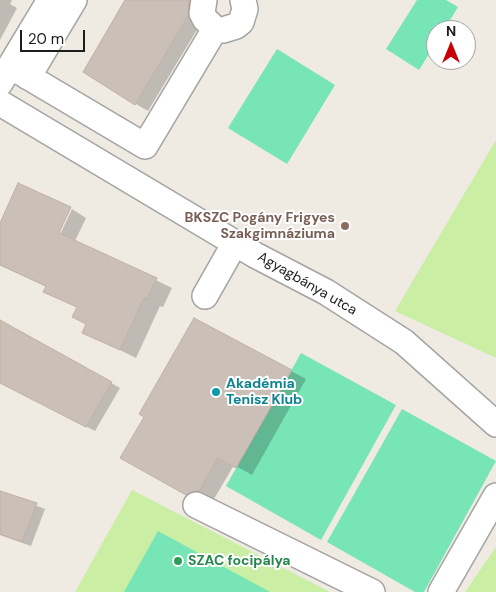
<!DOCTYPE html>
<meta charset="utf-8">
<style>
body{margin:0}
#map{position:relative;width:496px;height:592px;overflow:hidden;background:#efeae2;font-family:"DM Sans",sans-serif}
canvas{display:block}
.north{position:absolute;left:426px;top:20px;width:50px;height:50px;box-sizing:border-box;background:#fff;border:1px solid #a5a5a5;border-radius:50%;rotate:0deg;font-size:14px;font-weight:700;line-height:20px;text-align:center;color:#1d1d1d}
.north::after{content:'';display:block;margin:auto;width:18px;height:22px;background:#ca0007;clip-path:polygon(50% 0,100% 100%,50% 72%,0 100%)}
.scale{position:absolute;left:20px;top:30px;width:65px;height:22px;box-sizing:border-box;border:2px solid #1d1d1d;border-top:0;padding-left:6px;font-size:15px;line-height:18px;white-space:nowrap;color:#1d1d1d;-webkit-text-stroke:4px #fff;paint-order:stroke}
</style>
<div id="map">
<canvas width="496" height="592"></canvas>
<div class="north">N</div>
<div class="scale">20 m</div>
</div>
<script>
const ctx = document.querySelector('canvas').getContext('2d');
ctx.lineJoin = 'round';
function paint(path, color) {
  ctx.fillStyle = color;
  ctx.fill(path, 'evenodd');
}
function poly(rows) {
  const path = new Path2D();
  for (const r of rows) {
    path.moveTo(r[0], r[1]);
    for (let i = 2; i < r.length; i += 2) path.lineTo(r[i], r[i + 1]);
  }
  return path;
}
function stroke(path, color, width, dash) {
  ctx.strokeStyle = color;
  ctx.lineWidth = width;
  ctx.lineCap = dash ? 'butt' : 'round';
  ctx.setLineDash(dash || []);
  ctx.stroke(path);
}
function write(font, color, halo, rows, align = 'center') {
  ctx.font = font + ' "DM Sans",sans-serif';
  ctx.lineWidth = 4;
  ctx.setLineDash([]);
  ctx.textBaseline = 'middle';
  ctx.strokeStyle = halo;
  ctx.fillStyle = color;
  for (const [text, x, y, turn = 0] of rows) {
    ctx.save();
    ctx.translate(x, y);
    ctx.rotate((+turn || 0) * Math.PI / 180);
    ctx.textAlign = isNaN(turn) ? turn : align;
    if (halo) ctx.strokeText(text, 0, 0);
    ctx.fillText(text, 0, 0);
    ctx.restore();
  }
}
paint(poly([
 [496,140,496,358,395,311],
 [132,490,330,592,75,592],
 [496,547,496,592,465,592]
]), '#caeea3');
paint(poly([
 [417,0,446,0,458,7,444,30,436,30,436,43,419,70,386,49],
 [277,49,335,85,287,164,228,128],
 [301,353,396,405,321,540,226,486],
 [402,409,496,461,424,592,415,592,327,542],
 [158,531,270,592,124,592]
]), '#78e5b7');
paint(poly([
 [0,0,12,0,10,4,17,8,0,40],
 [127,0,205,0,201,23,148,111,136,104],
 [72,209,86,218,75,241,172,288,163,307,160,306,136,358,84,332,87,324,78,308,45,291,47,287,0,265,0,226,58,239],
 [0,321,120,388,95,431,0,382],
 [291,371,306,379,252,475,234,465,214,499,202,503,122,458],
 [0,492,45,509,31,546,0,535]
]), '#0003');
const building = poly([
 [125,0,189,0,188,16,135,105,83,72,125,0],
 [18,183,71,207,59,233,157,278,147,299,144,298,120,350,82,333,86,324,72,317,77,307,43,292,46,286,0,265,0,223,18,183],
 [194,318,292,370,236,468,218,458,199,491,195,491,186,495,120,458,144,417,139,414,194,318],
 [0,320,112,382,86,427,0,383,0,320],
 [0,491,37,503,22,542,0,534,0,491]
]);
paint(building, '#cbc0b7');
stroke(building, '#c2afa3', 1);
const minor = poly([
 [204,0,202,13,205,19,215,29,223,30,236,26,241,22,245,9,243,0],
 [10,66,145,146,215,29],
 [28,77,74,0],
 [0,83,50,0],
 [0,103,255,255,326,292,404,342,496,424],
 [205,296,235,243],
 [196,505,372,592],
 [441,592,496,496]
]);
stroke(minor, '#a4a4a4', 28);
stroke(minor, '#fff', 25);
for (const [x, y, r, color] of [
 [345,226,5,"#8d6e63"],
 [216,392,5,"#0f9aa8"],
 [178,561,5,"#2e9e5b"]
]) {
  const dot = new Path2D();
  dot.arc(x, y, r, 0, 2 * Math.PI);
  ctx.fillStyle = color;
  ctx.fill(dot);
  stroke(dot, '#fff', 2);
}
write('bold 14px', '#785e54', '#fff', [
 ["BKSZC Pogány Frigyes",335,218],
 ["Szakgimnáziuma",335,234]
], 'right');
write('14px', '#1d1d1d', '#fff', [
 ["Agyagbánya utca",307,284,30]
]);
write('bold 14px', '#0d838f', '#fff', [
 ["Akadémia",226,384],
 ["Tenisz Klub",226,400]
], 'left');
write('bold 14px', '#27864d', '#fff', [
 ["SZAC focipálya",188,561]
], 'left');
</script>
